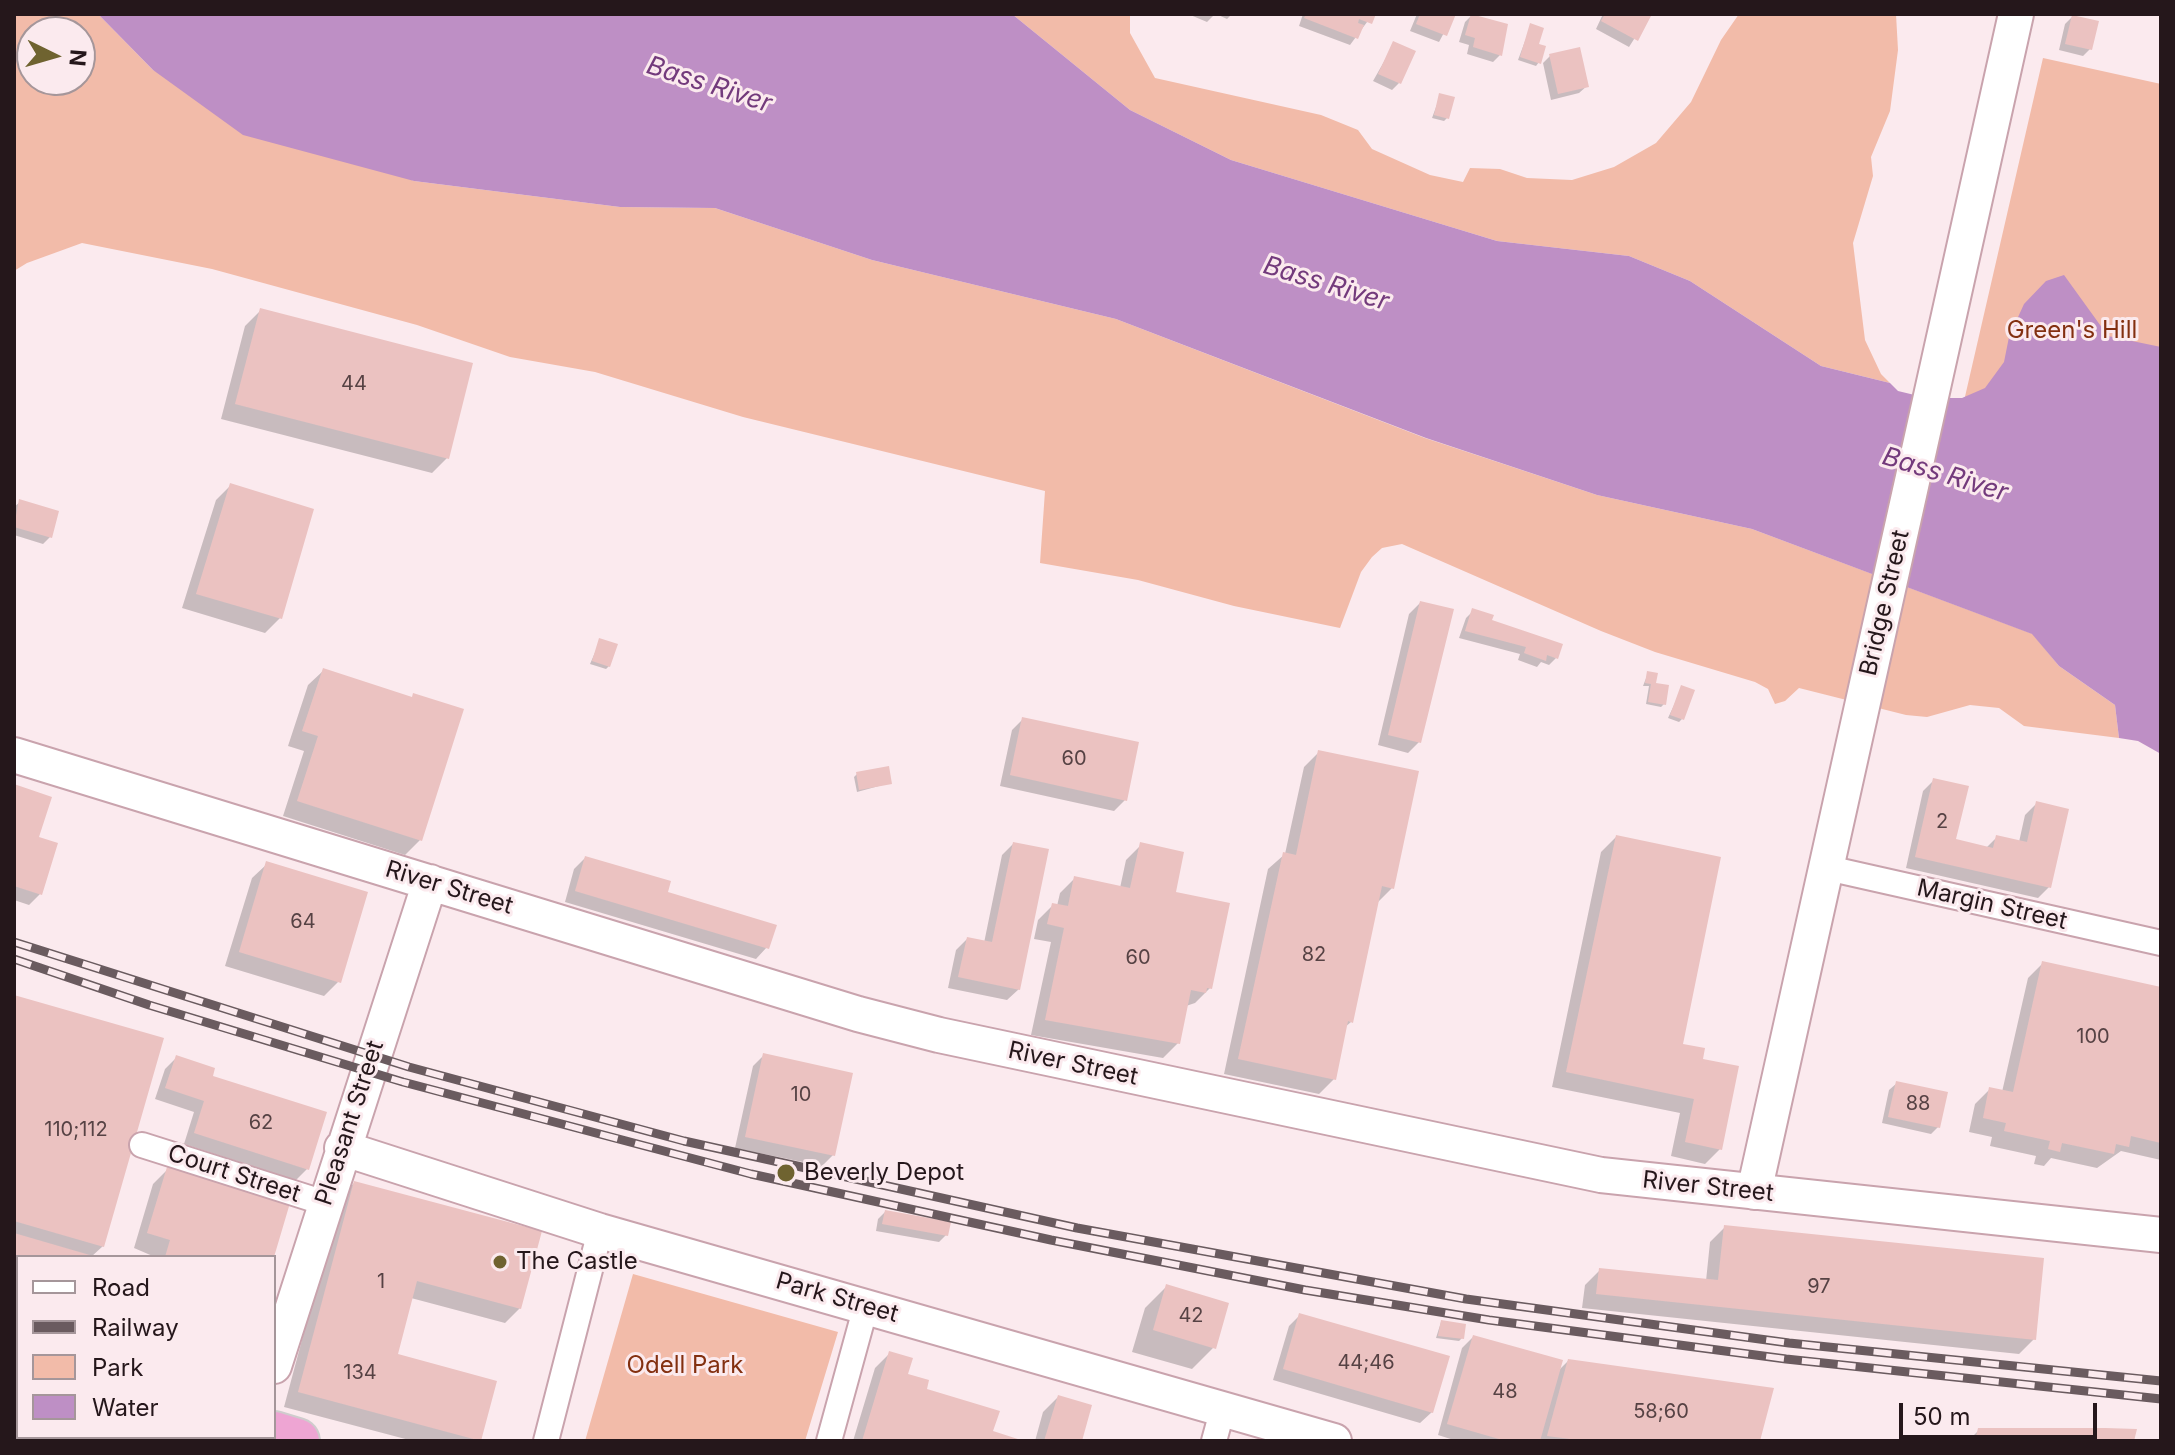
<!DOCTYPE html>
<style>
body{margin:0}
#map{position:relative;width:2175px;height:1455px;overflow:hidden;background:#fbeaee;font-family:Inter,sans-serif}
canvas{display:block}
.frame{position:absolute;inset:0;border:16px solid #25171b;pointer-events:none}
.legend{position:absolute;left:16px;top:1255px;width:260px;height:184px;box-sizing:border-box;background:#fbeaee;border:2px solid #a5969a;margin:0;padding:10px 14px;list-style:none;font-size:24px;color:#25171b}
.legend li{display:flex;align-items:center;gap:16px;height:40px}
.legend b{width:40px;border:2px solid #a5969a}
.north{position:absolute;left:16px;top:16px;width:80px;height:80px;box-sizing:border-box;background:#fbeaee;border:2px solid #a5969a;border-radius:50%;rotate:95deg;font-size:22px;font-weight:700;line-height:32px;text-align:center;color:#25171b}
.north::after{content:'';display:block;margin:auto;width:28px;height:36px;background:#6f6330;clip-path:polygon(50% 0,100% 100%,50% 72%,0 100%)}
.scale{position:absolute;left:1899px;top:1403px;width:198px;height:36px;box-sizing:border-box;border:4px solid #25171b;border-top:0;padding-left:10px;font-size:24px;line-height:28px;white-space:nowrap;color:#25171b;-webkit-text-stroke:6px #fbeaee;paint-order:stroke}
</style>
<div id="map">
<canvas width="2175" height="1455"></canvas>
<div class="frame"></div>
<ul class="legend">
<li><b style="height:10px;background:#fff"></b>Road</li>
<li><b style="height:10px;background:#6a5b5f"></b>Railway</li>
<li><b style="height:22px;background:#f2bba9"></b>Park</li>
<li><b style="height:22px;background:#be8fc5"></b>Water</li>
</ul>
<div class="north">N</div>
<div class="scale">50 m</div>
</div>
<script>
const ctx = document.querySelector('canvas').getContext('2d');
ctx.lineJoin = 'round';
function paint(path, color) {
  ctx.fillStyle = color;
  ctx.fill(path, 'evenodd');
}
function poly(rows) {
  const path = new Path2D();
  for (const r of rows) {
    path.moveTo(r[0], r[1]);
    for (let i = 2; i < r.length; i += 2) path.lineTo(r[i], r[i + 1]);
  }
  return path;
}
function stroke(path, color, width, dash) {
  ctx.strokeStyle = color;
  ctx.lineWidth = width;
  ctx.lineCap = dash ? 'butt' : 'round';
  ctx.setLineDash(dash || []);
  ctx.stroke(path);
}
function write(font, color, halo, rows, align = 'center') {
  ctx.font = font + ' Inter,sans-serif';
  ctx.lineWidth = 6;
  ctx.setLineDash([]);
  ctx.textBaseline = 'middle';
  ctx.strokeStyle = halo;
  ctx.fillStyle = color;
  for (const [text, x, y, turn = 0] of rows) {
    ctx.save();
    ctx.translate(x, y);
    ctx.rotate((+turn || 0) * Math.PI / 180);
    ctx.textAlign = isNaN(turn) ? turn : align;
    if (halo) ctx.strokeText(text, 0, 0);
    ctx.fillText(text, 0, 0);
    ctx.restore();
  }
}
paint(poly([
 [14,14,98,14,153,70,414,181,620,207,715,208,872,260,1116,319,1425,438,1597,495,1752,529,2033,634,2059,666,2115,705,2119,738,2024,726,1999,708,1970,705,1927,717,1906,715,1799,688,1785,701,1775,704,1768,689,1755,682,1655,652,1601,631,1402,544,1382,548,1372,557,1361,572,1340,628,1234,606,1138,580,1040,563,1045,491,743,417,595,372,510,357,417,325,212,269,82,243,27,263,14,271],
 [32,32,80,32,80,80,32,80],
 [1012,14,1130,14,1130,33,1155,78,1321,115,1358,130,1372,149,1430,175,1463,182,1470,168,1500,169,1527,178,1572,180,1614,167,1656,143,1691,102,1721,40,1739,14,1896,14,1898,50,1890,111,1871,157,1873,176,1853,243,1865,340,1881,374,1890,383,1821,366,1690,281,1629,256,1497,241,1231,160,1130,110],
 [2043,58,2161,84,2161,428,1961,414],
 [633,1274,838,1332,805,1441,585,1441]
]), '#f2bba9');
paint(poly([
 [98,14,1012,14,1130,110,1231,160,1497,241,1629,256,1690,281,1821,366,1890,383,1898,391,1927,398,1962,398,1985,388,2004,362,2009,337,2024,304,2046,281,2064,275,2108,336,2161,347,2161,754,2138,741,2119,738,2115,705,2059,666,2032,634,1752,529,1597,495,1426,438,1116,319,872,260,715,208,620,207,414,181,243,135,153,70]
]), '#be8fc5');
paint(poly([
 [1188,14,1215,14,1207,22],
 [1216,14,1232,14,1227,19],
 [1303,14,1373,14,1350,45,1299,26],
 [1417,14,1454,14,1439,42,1410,31],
 [1603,14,1650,14,1629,47,1596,29],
 [1472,15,1500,55,1493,62,1467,54,1469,45,1459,42,1465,22],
 [2072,17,2090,49,2083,56,2059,50,2065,24],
 [1531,25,1537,45,1539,62,1536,66,1518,60],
 [1394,44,1399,83,1392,90,1373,81],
 [1550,56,1587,86,1579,93,1551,100,1543,63],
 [1440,96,1447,118,1444,121,1432,118],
 [260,311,447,458,432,473,221,419,245,326],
 [231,485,280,618,265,633,182,608,216,500],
 [20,502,50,537,43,544,14,535,14,507],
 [1420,603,1419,742,1408,753,1378,745,1409,614],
 [1473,611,1489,622,1556,658,1549,665,1541,662,1537,667,1518,660,1520,654,1459,638,1466,618],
 [600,641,609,666,606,669,590,664],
 [323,671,410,699,420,840,405,855,283,816,304,751,288,746,308,685],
 [1648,673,1664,704,1661,707,1646,704,1649,686,1643,686],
 [1682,688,1682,719,1679,722,1668,718],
 [1023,719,1125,800,1114,811,1000,786,1012,730],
 [1319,752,1392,888,1377,903,1351,1022,1344,1028,1334,1079,1319,1094,1224,1074,1268,869,1285,854,1304,767],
 [857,774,890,783,857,792,854,777],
 [1934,780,1954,841,1986,848,1997,837,2019,842,2025,815,2036,804,2049,887,2038,898,1906,868,1923,791],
 [14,786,37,838,40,894,29,905,14,900],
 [1616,837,1680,1045,1700,1061,1720,1149,1705,1164,1671,1156,1680,1113,1552,1087,1601,852],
 [1013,844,1019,989,1007,1000,948,988,956,950,967,939,984,943,1002,855],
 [1141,845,1173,894,1210,988,1195,1003,1186,1006,1178,1043,1163,1058,1031,1035,1051,942,1034,939,1038,920,1053,905,1057,906,1060,893,1075,878,1120,888,1126,860],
 [585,858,665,894,767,947,756,959,565,902,574,869],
 [267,864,339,981,324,996,225,966,252,878],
 [2043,963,2161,989,2161,1160,2121,1151,2097,1168,2051,1158,2044,1166,2034,1164,2036,1156,1990,1146,1992,1137,1969,1132,1975,1104,1990,1089,2002,1092,2028,978],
 [14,997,103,1246,91,1257,18,1257,18,1348,14,1347],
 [764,1055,833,1155,822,1166,735,1148,753,1066],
 [176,1058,210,1077,307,1169,296,1180,184,1144,194,1112,155,1099,165,1069],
 [1897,1083,1938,1127,1931,1134,1882,1123,1889,1090],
 [168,1169,272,1257,155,1257,134,1248,153,1184],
 [354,1183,520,1308,505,1323,411,1298,395,1356,478,1441,413,1441,284,1407,340,1198],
 [885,1212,946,1235,939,1242,876,1231,878,1219],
 [1725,1227,2034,1339,2019,1354,1582,1308,1585,1285,1600,1270,1706,1281,1710,1242],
 [1167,1286,1214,1347,1192,1369,1132,1352,1145,1308],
 [1300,1315,1432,1412,1420,1423,1273,1380,1289,1326],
 [1441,1322,1462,1338,1459,1341,1436,1338],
 [1473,1337,1558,1371,1568,1361,1758,1441,1457,1441,1438,1435,1462,1348],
 [890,1353,905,1375,924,1391,991,1432,1020,1441,853,1441,875,1368],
 [1058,1397,1079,1441,1035,1441,1043,1412],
 [1979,1430,2132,1441,1968,1441]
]), '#0003');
paint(poly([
 [1306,14,1376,14,1372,24,1359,19,1358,23,1364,25,1358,39,1304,18],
 [1420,14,1456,14,1447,36,1416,24],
 [1471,14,1508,24,1502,56,1473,47,1475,38,1465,35],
 [1605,14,1652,14,1638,41,1601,21],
 [2072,15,2099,21,2092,50,2065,44],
 [1530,23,1544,28,1539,44,1546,46,1541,64,1520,57],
 [1393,41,1416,51,1401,84,1378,74],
 [1580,47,1589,87,1558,94,1549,54],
 [1439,93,1455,97,1449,119,1434,115],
 [260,308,473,363,449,459,235,404],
 [230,483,314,509,282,619,196,594],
 [19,499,59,511,52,538,14,527],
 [1420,601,1454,609,1421,743,1388,735],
 [1472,608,1494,615,1492,620,1563,644,1558,659,1547,655,1546,661,1524,653,1526,647,1465,631],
 [599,638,618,644,610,667,592,661],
 [323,668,412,697,413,693,464,709,422,841,297,801,318,736,302,731],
 [1647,671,1658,673,1656,683,1669,685,1666,705,1648,702,1651,684,1645,683],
 [1681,685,1695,690,1684,720,1670,715],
 [1022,717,1139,742,1127,801,1010,775],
 [1318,750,1419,771,1394,889,1382,886,1353,1023,1348,1021,1336,1080,1238,1059,1283,852,1296,855],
 [889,766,892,784,859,790,856,772],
 [1933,778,1969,786,1956,839,1993,848,1996,835,2027,842,2036,801,2069,809,2051,888,1915,857],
 [14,784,52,797,39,837,58,843,42,895,14,886],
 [1616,835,1721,857,1683,1044,1705,1048,1703,1059,1739,1066,1722,1150,1685,1142,1694,1099,1566,1072],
 [1013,842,1049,849,1020,990,958,977,967,937,992,942],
 [1140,842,1184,852,1176,892,1230,903,1212,989,1207,988,1206,993,1191,990,1180,1044,1045,1020,1064,928,1047,924,1052,903,1068,906,1074,876,1130,888],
 [585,856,671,881,668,892,777,925,769,949,575,891],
 [266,861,368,892,341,983,239,952],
 [2042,961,2161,987,2161,1143,2131,1136,2129,1147,2116,1144,2114,1154,2062,1143,2060,1152,2048,1149,2050,1141,2004,1131,2006,1123,1983,1118,1989,1087,2013,1092],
 [14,995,164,1038,104,1247,14,1221],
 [763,1053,853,1073,835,1156,745,1137],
 [176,1055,215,1068,213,1076,327,1112,309,1170,194,1133,204,1101,165,1088],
 [1896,1081,1948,1092,1940,1128,1888,1117],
 [167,1167,290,1203,274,1257,165,1257,170,1240,147,1233],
 [354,1181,542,1231,521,1309,417,1281,398,1354,497,1381,481,1441,298,1392],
 [885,1210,951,1222,948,1236,882,1224],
 [1724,1225,2044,1258,2036,1340,1596,1294,1599,1268,1718,1280],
 [14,1233,93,1256,18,1257,18,1320,14,1319],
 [1166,1284,1229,1303,1216,1349,1153,1330],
 [1299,1313,1450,1356,1433,1413,1283,1369],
 [1441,1320,1466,1324,1464,1339,1438,1336],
 [1473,1335,1563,1360,1540,1441,1506,1441,1447,1424],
 [889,1351,913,1358,908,1374,929,1380,927,1389,1000,1411,993,1431,1024,1441,862,1441],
 [1568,1359,1774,1388,1760,1441,1586,1441,1547,1436],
 [1058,1395,1092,1405,1082,1441,1044,1441],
 [1978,1428,2105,1428,2137,1429,2134,1441,1975,1441]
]), '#ebc2c1');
const street = poly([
 [1823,867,2161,943],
 [142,1145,325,1203],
 [251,1441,252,1437],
 [546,1441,600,1231],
 [829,1441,866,1306],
 [1214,1441,1223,1408]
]);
const secondary = poly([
 [14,755,858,1014,939,1035,1601,1175,2161,1235],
 [342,1148,600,1231,1334,1441],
 [1754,1192,2016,14],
 [274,1366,430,882]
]);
const highway = poly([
 [14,1360,18,1361],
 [274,1434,297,1441]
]);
stroke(street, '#c9a3ad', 28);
stroke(secondary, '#c9a3ad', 38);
stroke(highway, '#cfcccd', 48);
stroke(street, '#fff', 24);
stroke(secondary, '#fff', 34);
stroke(highway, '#eea5d3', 44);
const rail = poly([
 [14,942,409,1067,684,1141,1077,1228,1466,1299,1789,1343,2161,1381],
 [14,959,149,1005,403,1082,751,1174,1051,1240,1305,1290,1489,1320,1786,1359,2161,1399]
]);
stroke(rail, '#6a5b5f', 9);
stroke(rail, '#fbeaee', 6, [18]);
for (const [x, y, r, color] of [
 [786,1173,10,"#6f6330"],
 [500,1262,8,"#6f6330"]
]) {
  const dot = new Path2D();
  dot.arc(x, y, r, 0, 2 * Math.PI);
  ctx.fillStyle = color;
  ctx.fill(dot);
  stroke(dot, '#fbeaee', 3);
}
write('20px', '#564244', null, [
 ["44",354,384],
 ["60",1074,759],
 ["2",1942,822],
 ["64",303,922],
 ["82",1314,955],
 ["60",1138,958],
 ["100",2093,1037],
 ["10",801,1095],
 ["88",1918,1104],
 ["62",261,1123],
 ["110;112",76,1130],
 ["1",381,1282],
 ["97",1819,1287],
 ["42",1191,1316],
 ["44;46",1366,1363],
 ["134",360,1373],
 ["48",1505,1392],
 ["58;60",1661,1412]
]);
write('24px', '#833010', '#fbeaee', [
 ["Green's Hill",2072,331],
 ["Odell Park",685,1366]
]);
write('24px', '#25171b', '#fbeaee', [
 ["Bridge Street",1885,603,-77],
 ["River Street",449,888,17],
 ["Margin Street",1992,905,13],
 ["River Street",1073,1064,12],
 ["Pleasant Street",350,1123,-72],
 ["Court Street",234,1174,18],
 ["River Street",1708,1187,6],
 ["Park Street",837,1298,16]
]);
write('24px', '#25171b', '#fbeaee', [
 ["Beverly Depot",804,1173],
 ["The Castle",516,1262]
], 'left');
write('italic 26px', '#733a7c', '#fbeaee', [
 ["Bass River",709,85,18],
 ["Bass River",1326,284,17],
 ["Bass River",1945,475,17]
]);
</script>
